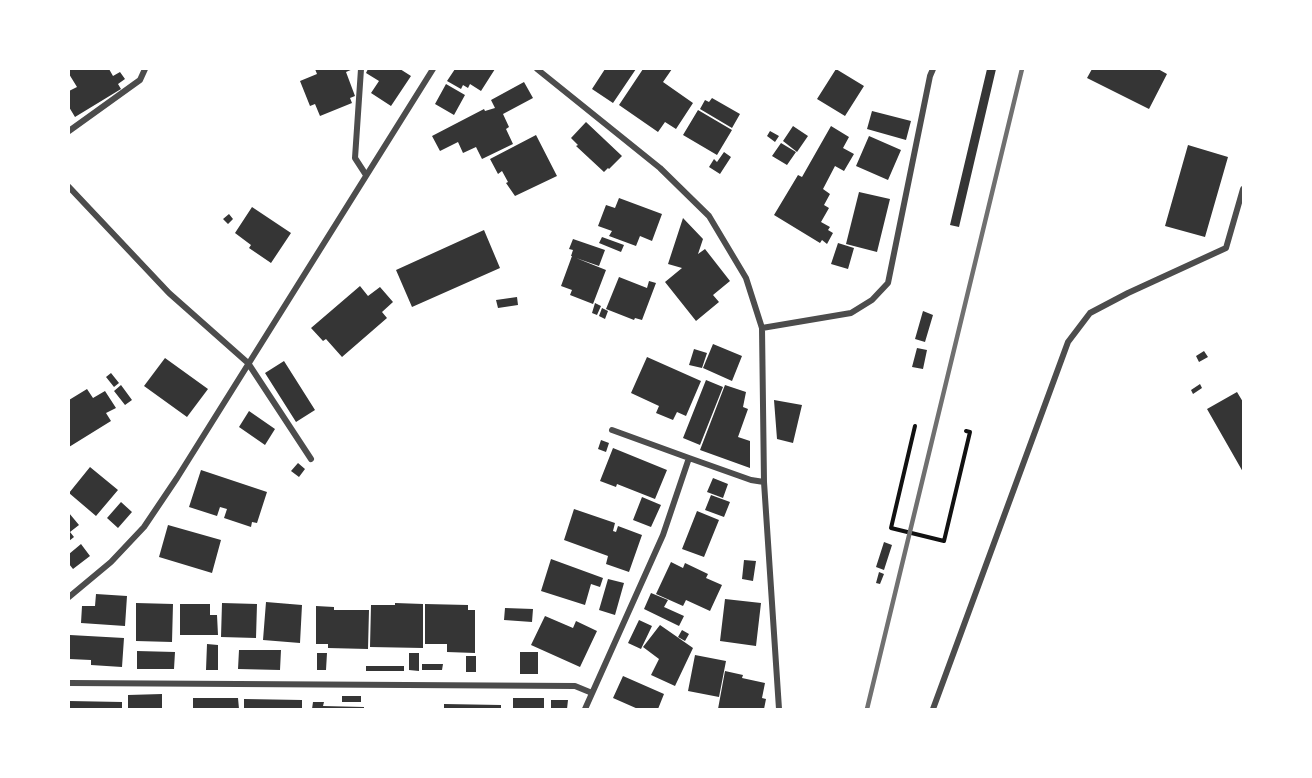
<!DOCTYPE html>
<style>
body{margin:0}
#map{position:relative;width:1312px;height:778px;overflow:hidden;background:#fff;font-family:"IBM Plex Sans",sans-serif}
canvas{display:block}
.frame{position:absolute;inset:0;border:70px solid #fff;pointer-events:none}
</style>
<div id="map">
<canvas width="1312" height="778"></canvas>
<div class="frame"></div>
</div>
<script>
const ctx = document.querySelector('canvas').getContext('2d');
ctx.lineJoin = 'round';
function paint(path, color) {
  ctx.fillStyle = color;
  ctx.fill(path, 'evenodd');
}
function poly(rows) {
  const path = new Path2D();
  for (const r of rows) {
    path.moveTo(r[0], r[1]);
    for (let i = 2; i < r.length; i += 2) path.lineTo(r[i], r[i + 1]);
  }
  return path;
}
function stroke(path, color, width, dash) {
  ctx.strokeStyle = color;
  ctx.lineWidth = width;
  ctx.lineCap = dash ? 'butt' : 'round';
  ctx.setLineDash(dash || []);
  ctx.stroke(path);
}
paint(poly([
 [69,69,109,69,113,76,120,72,125,79,118,84,121,89,75,117,69,107,69,91,77,87,69,74],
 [315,69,353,69,346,72,355,96,350,98,352,103,320,116,315,104,310,106,300,81,317,74],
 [368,69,400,69,411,76,391,106,371,93,379,81,366,73],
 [455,69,495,69,481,91,470,84,468,88,463,85,461,89,447,81],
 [605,69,636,69,613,103,592,89],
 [643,69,672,69,663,82,693,103,676,129,665,122,658,132,619,105],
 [836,69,864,86,845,116,817,99],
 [987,69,996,69,959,227,950,225],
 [1092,69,1158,69,1167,74,1149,109,1087,78],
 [524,82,533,98,503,114,509,127,506,129,513,144,482,159,476,147,463,153,458,142,440,151,432,136,484,109,485,111,495,108,491,100],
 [446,84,465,95,454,115,435,104],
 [712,98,740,114,732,128,700,109,705,100,709,102],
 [698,110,732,130,717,155,683,135],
 [872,111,911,121,906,140,867,129],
 [586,122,622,156,609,169,608,168,604,172,576,146,578,145,571,138],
 [793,126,808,136,797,152,783,141],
 [831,126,849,137,843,148,854,154,844,171,835,166,823,189,830,194,824,205,829,208,821,222,830,227,828,230,833,233,827,244,822,240,820,243,774,215,798,175,802,177],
 [770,131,779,136,775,142,767,136],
 [536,135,557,176,515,196,506,183,508,182,502,171,498,174,490,159],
 [869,136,901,150,888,180,856,166],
 [781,143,796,152,787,165,772,156],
 [1188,145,1228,157,1205,237,1165,226],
 [724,152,731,157,720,174,709,167,714,159,717,162],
 [859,192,890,199,877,252,846,244],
 [619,198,662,214,652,241,640,236,636,246,609,236,612,231,598,226,606,205,615,208],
 [252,207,291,233,271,263,249,248,251,245,235,233],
 [229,214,233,219,228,224,223,219],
 [683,218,703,239,698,254,705,249,730,281,713,295,719,302,696,321,665,282,682,268,668,264],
 [484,230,500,268,412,307,396,270],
 [602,237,624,245,621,252,599,243],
 [573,239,605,250,599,266,576,258,606,270,593,304,570,295,572,290,561,286,572,256,571,256,573,250,569,249],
 [838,243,854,248,848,269,831,264],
 [619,277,647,288,649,281,656,283,642,320,635,318,634,320,606,309],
 [360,286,368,296,380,287,393,302,382,312,387,318,342,357,326,339,323,341,311,328],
 [517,297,518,305,498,308,496,300],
 [595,303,601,306,597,315,592,313],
 [602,308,608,311,605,319,599,316],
 [923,311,933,315,925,342,915,339],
 [713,344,742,356,732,381,703,368],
 [917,348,927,350,923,369,912,367],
 [694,349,707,353,702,368,689,365],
 [1204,351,1208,357,1199,362,1196,356],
 [647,357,701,381,686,416,677,412,673,420,656,413,659,406,631,393],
 [165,358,208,389,187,417,144,386],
 [284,361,315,410,296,422,265,373],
 [111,373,119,383,114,387,106,377],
 [706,380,723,387,700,445,683,438],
 [1200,384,1202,388,1193,394,1191,390],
 [121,385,132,400,125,405,114,391],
 [725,385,746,392,743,407,748,409,738,437,750,441,750,468,700,450],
 [87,389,93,398,105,391,116,408,106,413,111,421,69,447,69,400],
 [1237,392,1243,402,1243,472,1207,409],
 [774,400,802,405,793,443,777,439],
 [249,411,275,429,265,445,239,427],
 [601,440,609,443,606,452,598,449],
 [613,448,667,470,655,499,617,484,616,487,600,481],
 [298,463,305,469,299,477,291,471],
 [90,467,118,490,96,516,69,493],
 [201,470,267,492,257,523,252,522,251,527,224,518,227,509,220,507,217,516,189,507],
 [713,478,728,484,723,498,707,492],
 [711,495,730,502,724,517,705,510],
 [642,497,661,505,651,527,633,520],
 [121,502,132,512,118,528,107,518],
 [574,509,615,523,613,531,616,532,618,526,642,535,629,572,606,564,608,556,564,540],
 [697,511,719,520,704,557,682,549],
 [69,513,79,525,70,532,74,537,69,541],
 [168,525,221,540,212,573,159,557],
 [884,542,892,545,884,570,876,567],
 [81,544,90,556,73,569,69,564,69,554],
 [551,559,603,578,600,587,591,584,585,605,541,591],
 [744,560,756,561,753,581,742,579],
 [671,562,683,568,685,563,708,574,706,578,722,585,710,611,686,600,683,606,656,594],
 [879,572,884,574,880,584,876,583],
 [608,579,624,583,615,615,599,610],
 [651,593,668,600,664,607,684,616,679,626,644,609],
 [96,594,127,596,125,626,81,623,82,606,95,606],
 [725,599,761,603,756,646,720,641],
 [266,602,302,605,300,643,263,640],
 [136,603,173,604,172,642,136,641],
 [222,603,257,604,256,638,221,637],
 [395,603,423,604,423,648,370,647,371,605,395,605],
 [180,604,210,604,210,615,217,615,218,635,180,635],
 [425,604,468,605,468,610,475,610,475,653,447,652,447,644,425,644],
 [316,606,334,607,334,610,369,610,368,649,328,648,328,644,316,644],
 [505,608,533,609,532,622,504,620],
 [545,616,573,628,576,621,597,631,580,667,531,645],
 [639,620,652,626,641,649,628,643],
 [660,625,693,648,675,686,651,675,659,659,643,647],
 [682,630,689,634,685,641,678,637],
 [70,635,124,638,122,667,91,665,91,660,69,659],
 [207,644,218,645,218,670,206,670],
 [239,650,281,650,280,670,238,669],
 [137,651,175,652,174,669,137,669],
 [520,652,538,652,538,674,520,674],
 [317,653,327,653,326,670,317,670],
 [409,653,419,653,419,671,409,670],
 [695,655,726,661,719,697,688,691],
 [466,656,476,656,476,672,466,672],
 [422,664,443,664,442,670,422,670],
 [366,666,404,666,404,671,366,671],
 [725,671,743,675,742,678,765,683,762,698,766,699,764,709,718,709],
 [623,676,664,694,658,709,638,709,613,698],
 [162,694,162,709,128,709,128,695],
 [342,696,361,696,361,702,342,702],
 [193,698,238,698,239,709,193,709],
 [513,698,544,698,544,709,513,709],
 [244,699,302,700,302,709,244,709],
 [551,700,568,700,567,709,551,709],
 [69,701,122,702,122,709,69,709],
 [313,702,324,702,323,706,364,707,364,709,312,709],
 [444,704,501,705,501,709,444,709]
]), '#353535');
stroke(poly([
 [915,426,891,528,944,541,970,432,966,431]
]), '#111', 4);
stroke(poly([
 [361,69,355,158,366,175],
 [537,69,660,168,709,216,746,278,762,328,764,482,779,709],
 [69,131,140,80,145,69],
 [69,187,169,293,248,363,311,459],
 [762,328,851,313,872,300,888,283,930,76,933,69],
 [612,430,689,458],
 [69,597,111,562,144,527,177,478,433,69],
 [69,683,575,686,592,693],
 [585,709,663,535,689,458,751,480,764,482],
 [933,709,1068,342,1090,313,1128,293,1226,248,1243,189]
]), '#4c4c4c', 6);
stroke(poly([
 [867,709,1022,69]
]), '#707070', 4.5);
</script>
